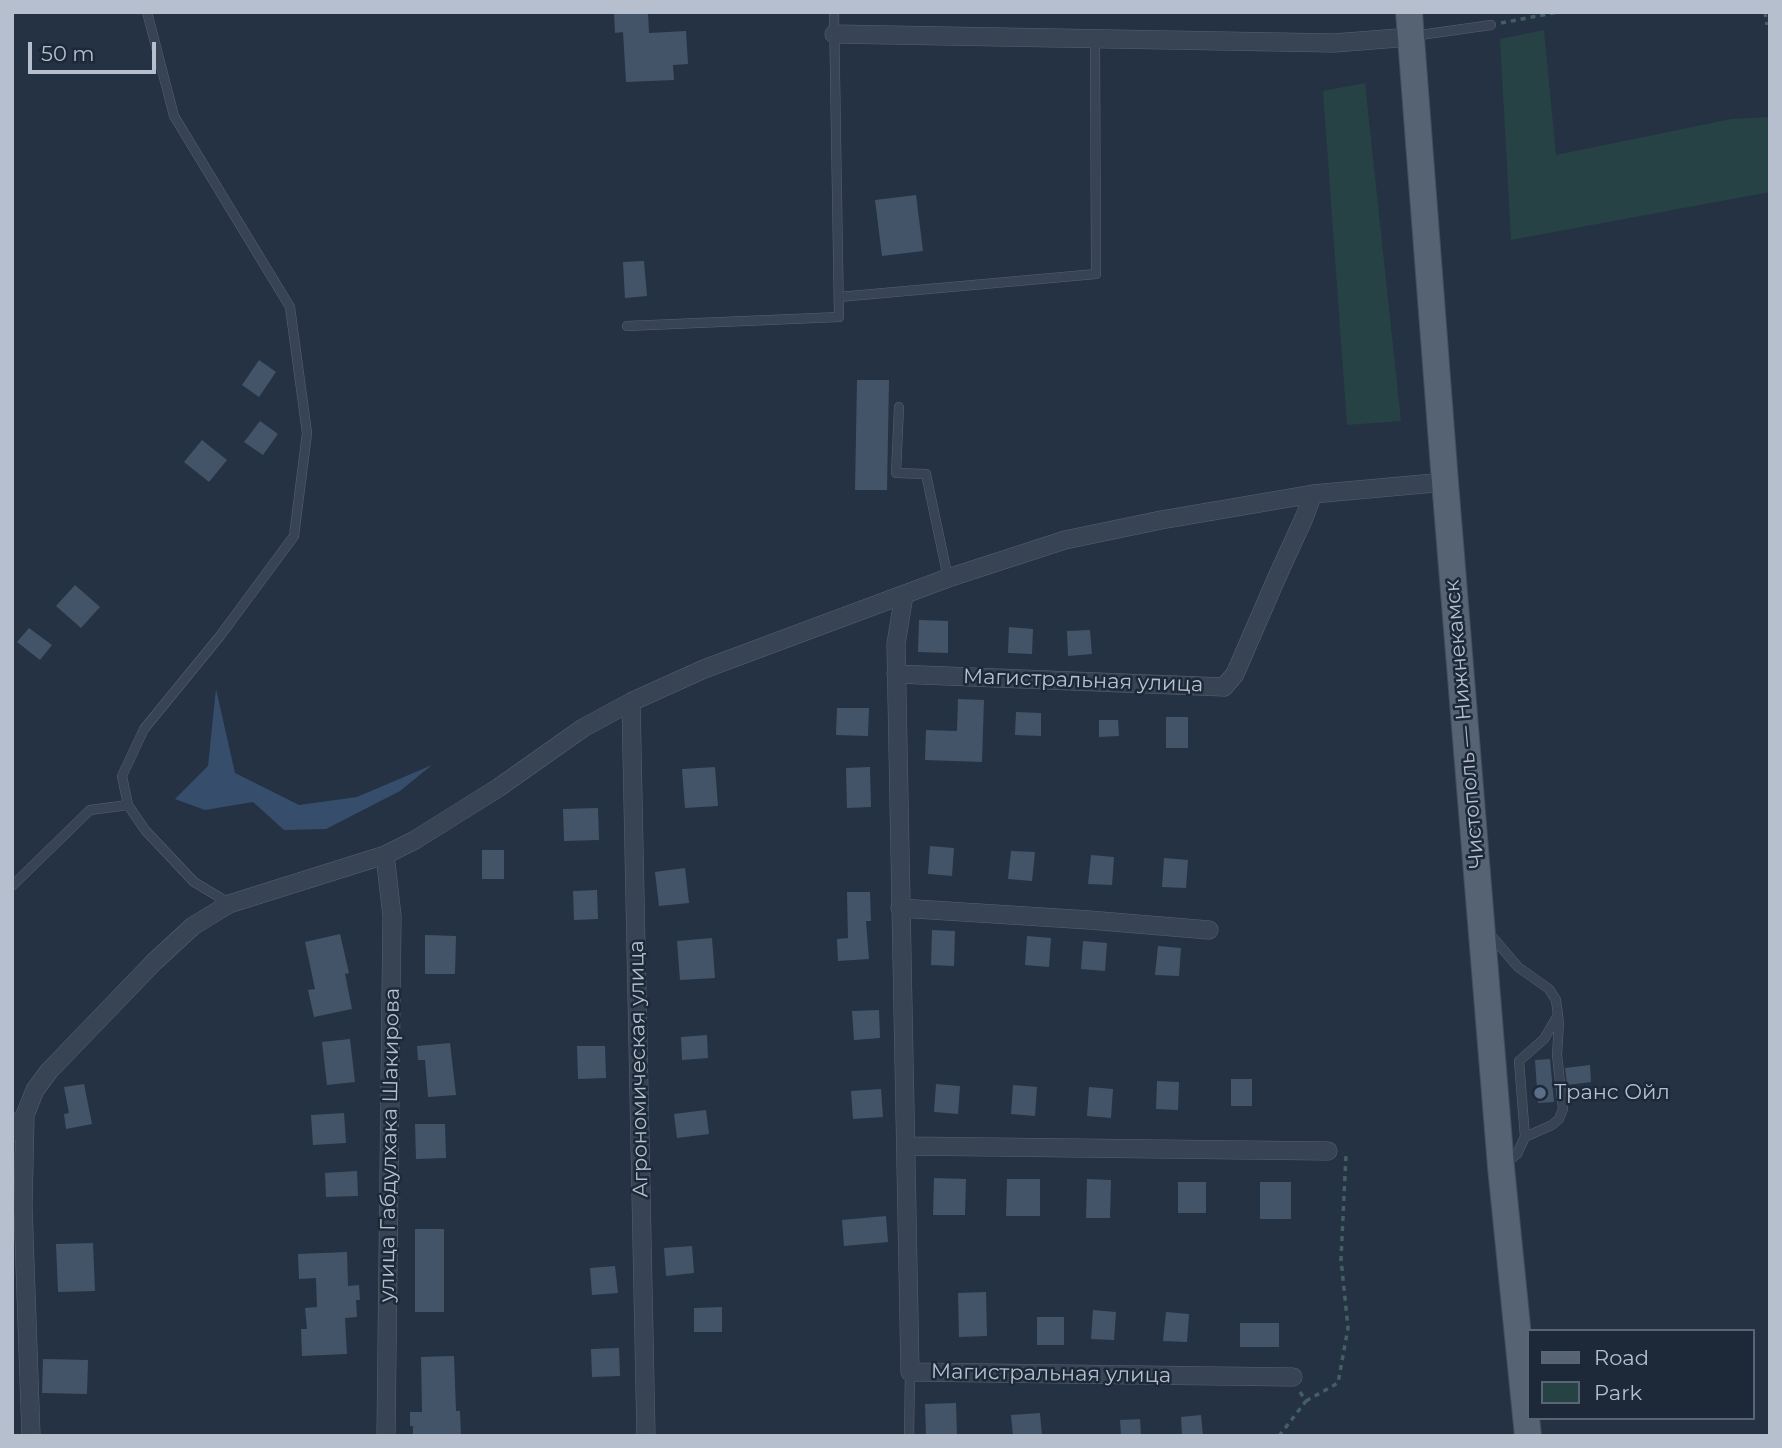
<!DOCTYPE html>
<meta charset="utf-8">
<style>
body{margin:0}
#map{position:relative;width:1782px;height:1448px;overflow:hidden;background:#243243;font-family:Montserrat,sans-serif}
canvas{display:block}
.frame{position:absolute;inset:0;border:14px solid #b5bfcd;pointer-events:none}
.legend{position:absolute;left:1527px;top:1329px;width:228px;height:91px;box-sizing:border-box;background:#1d2938;border:2px solid #5a6574;margin:0;padding:9px 12px;list-style:none;font-size:21px;color:#b5bfcd}
.legend li{display:flex;align-items:center;gap:14px;height:35px}
.legend b{width:35px;border:2px solid #5a6574}
.scale{position:absolute;left:28px;top:42px;width:128px;height:32px;box-sizing:border-box;border:4px solid #b5bfcd;border-top:0;padding-left:9px;font-size:21px;line-height:24px;white-space:nowrap;color:#b5bfcd;-webkit-text-stroke:5px #1d2938;paint-order:stroke}
</style>
<div id="map">
<canvas width="1782" height="1448"></canvas>
<div class="frame"></div>
<ul class="legend">
<li><b style="height:9px;background:#566373"></b>Road</li>
<li><b style="height:19px;background:#264244"></b>Park</li>
</ul>
<div class="scale">50 m</div>
</div>
<script>
const ctx = document.querySelector('canvas').getContext('2d');
ctx.lineJoin = 'round';
function paint(path, color) {
  ctx.fillStyle = color;
  ctx.fill(path, 'evenodd');
}
function poly(rows) {
  const path = new Path2D();
  for (const r of rows) {
    path.moveTo(r[0], r[1]);
    for (let i = 2; i < r.length; i += 2) path.lineTo(r[i], r[i + 1]);
  }
  return path;
}
function stroke(path, color, width, dash) {
  ctx.strokeStyle = color;
  ctx.lineWidth = width;
  ctx.lineCap = dash ? 'butt' : 'round';
  ctx.setLineDash(dash || []);
  ctx.stroke(path);
}
function write(font, color, halo, rows, align = 'center') {
  ctx.font = font + ' Montserrat,sans-serif';
  ctx.lineWidth = 5;
  ctx.setLineDash([]);
  ctx.textBaseline = 'middle';
  ctx.strokeStyle = halo;
  ctx.fillStyle = color;
  for (const [text, x, y, turn = 0] of rows) {
    ctx.save();
    ctx.translate(x, y);
    ctx.rotate((+turn || 0) * Math.PI / 180);
    ctx.textAlign = isNaN(turn) ? turn : align;
    if (halo) ctx.strokeText(text, 0, 0);
    ctx.fillText(text, 0, 0);
    ctx.restore();
  }
}
paint(poly([
 [1544,30,1556,155,1731,119,1770,117,1770,192,1511,240,1500,39],
 [1365,83,1401,421,1347,425,1323,91]
]), '#264244');
paint(poly([
 [216,689,235,773,299,805,357,797,432,765,400,791,326,829,284,830,253,802,205,810,175,799,208,766]
]), '#364e6c');
paint(poly([
 [614,12,648,12,649,33,686,31,688,64,673,65,674,80,626,82,623,32,615,33],
 [916,195,923,251,882,256,875,200],
 [644,261,647,296,625,298,623,262],
 [259,360,276,372,259,397,242,385],
 [857,380,889,380,887,490,855,490],
 [260,421,278,434,263,455,244,442],
 [202,440,227,460,209,482,184,462],
 [75,585,100,607,81,628,56,606],
 [919,620,948,621,948,653,918,652],
 [1009,627,1033,629,1032,654,1008,653],
 [29,628,52,645,40,660,17,642],
 [1090,630,1092,654,1068,656,1067,631],
 [958,699,984,700,982,762,925,760,926,730,957,731],
 [837,708,869,708,868,736,836,735],
 [1016,712,1041,713,1041,736,1015,735],
 [1166,717,1188,717,1188,748,1166,748],
 [1099,720,1118,720,1119,736,1099,737],
 [715,767,718,806,685,808,682,769],
 [870,767,871,807,847,808,846,768],
 [598,808,599,840,564,841,563,809],
 [930,846,954,848,952,876,928,874],
 [482,850,504,850,504,879,482,879],
 [1011,851,1035,852,1032,881,1008,879],
 [1091,855,1114,857,1112,885,1088,884],
 [1164,858,1188,860,1186,888,1162,887],
 [685,868,689,903,659,906,655,872],
 [597,890,598,919,574,920,573,891],
 [847,892,870,892,871,921,866,921,869,959,838,961,837,939,848,938],
 [932,930,955,931,954,966,931,965],
 [340,934,349,973,345,974,352,1009,314,1017,308,990,315,989,305,942],
 [425,935,456,936,455,974,425,974],
 [1027,936,1051,938,1049,967,1025,965],
 [712,938,715,978,680,980,677,941],
 [1083,941,1107,943,1105,971,1081,969],
 [1158,946,1181,948,1179,976,1155,975],
 [879,1010,880,1038,854,1040,852,1011],
 [707,1035,708,1058,682,1060,681,1037],
 [350,1039,355,1082,327,1085,322,1042],
 [450,1043,456,1095,428,1097,425,1060,418,1060,417,1046],
 [577,1046,605,1046,606,1078,578,1079],
 [1550,1059,1554,1102,1538,1103,1535,1060],
 [1590,1065,1591,1082,1567,1085,1565,1068],
 [1231,1079,1252,1079,1252,1106,1231,1106],
 [1157,1081,1179,1082,1178,1110,1156,1109],
 [84,1084,92,1124,66,1129,64,1114,69,1113,64,1087],
 [936,1084,960,1086,958,1114,934,1112],
 [1013,1085,1037,1087,1035,1116,1011,1114],
 [1089,1087,1113,1089,1111,1118,1087,1116],
 [881,1089,883,1117,853,1119,851,1091],
 [706,1110,709,1134,677,1138,674,1114],
 [344,1113,346,1143,313,1145,311,1115],
 [415,1124,445,1124,446,1158,416,1159],
 [357,1171,358,1196,326,1197,325,1173],
 [934,1178,966,1179,965,1215,933,1215],
 [1007,1179,1040,1179,1040,1216,1006,1216],
 [1087,1179,1111,1180,1110,1218,1086,1218],
 [1178,1182,1206,1182,1206,1213,1178,1213],
 [1260,1182,1291,1182,1291,1219,1260,1219],
 [886,1216,888,1242,844,1246,842,1220],
 [415,1229,444,1229,444,1312,415,1312],
 [93,1243,95,1291,58,1292,56,1244],
 [692,1246,694,1273,666,1276,664,1248],
 [347,1252,348,1286,359,1285,360,1300,356,1300,357,1317,345,1318,347,1354,302,1356,301,1329,307,1329,305,1308,317,1307,316,1278,299,1279,298,1254],
 [615,1266,618,1293,592,1295,590,1268],
 [986,1292,987,1336,959,1337,958,1293],
 [722,1307,722,1332,694,1332,694,1308],
 [1093,1310,1116,1312,1114,1340,1091,1339],
 [1166,1312,1189,1314,1187,1342,1163,1341],
 [1037,1317,1064,1317,1064,1345,1037,1345],
 [1240,1323,1279,1323,1279,1347,1240,1347],
 [619,1348,620,1376,592,1377,591,1349],
 [454,1356,456,1411,460,1411,461,1436,413,1436,413,1426,410,1426,410,1412,422,1412,421,1357],
 [43,1359,88,1360,87,1394,42,1393],
 [956,1403,957,1436,926,1436,925,1404],
 [1040,1413,1042,1436,1013,1436,1011,1415],
 [1201,1415,1203,1436,1182,1436,1181,1417],
 [1140,1419,1141,1436,1121,1436,1120,1420]
]), '#445468');
const service = poly([
 [147,12,174,116,290,307,307,433,294,536,220,636,144,729,122,776,128,805,145,830,194,882,229,903],
 [1413,36,1491,25],
 [839,297,1096,274,1095,38],
 [627,326,839,317,834,12],
 [899,407,896,473,926,474,948,578],
 [12,886,90,810,128,805],
 [1488,932,1518,967,1549,989,1556,1000,1559,1023,1557,1055,1563,1109,1559,1119,1552,1125,1525,1137,1517,1154,1505,1164],
 [1525,1137,1519,1061,1544,1039,1558,1015],
 [909,1436,910,1372]
]);
const minor = poly([
 [834,34,1334,43,1411,37],
 [904,595,896,644,910,1372,1293,1377],
 [896,674,1224,687,1235,674,1277,577,1304,518,1313,494],
 [631,702,646,1436],
 [385,855,392,916,386,1436],
 [900,908,1089,920,1209,930],
 [25,1115,23,1207,31,1436],
 [12,1133,25,1115,35,1090,49,1071,154,962,193,926,229,904,385,855,415,840,498,788,583,728,631,702,704,669,948,578,1065,540,1161,520,1313,494,1445,482],
 [906,1146,1328,1151]
]);
const primary = poly([
 [1409,12,1445,482,1481,922,1501,1167,1528,1436]
]);
stroke(service, '#566270', 10);
stroke(minor, '#566270', 19);
stroke(primary, '#424d5c', 28);
stroke(poly([
 [1765,12,1767,25],
 [1501,23,1558,12],
 [1306,1401,1338,1383,1348,1328,1341,1259,1346,1155,1342,1154],
 [1279,1436,1306,1401,1300,1392]
]), '#445f61', 3.5, [5, 5]);
stroke(service, '#384453', 9);
stroke(minor, '#384453', 18);
stroke(primary, '#566373', 26);
for (const [x, y, r, color] of [
 [1540,1093,7,"#5c6f8a"]
]) {
  const dot = new Path2D();
  dot.arc(x, y, r, 0, 2 * Math.PI);
  ctx.fillStyle = color;
  ctx.fill(dot);
  stroke(dot, '#1d2938', 2.5);
}
write('21px', '#b5bfcd', '#1d2938', [
 ["Магистральная улица",1083,681,2],
 ["Чистополь — Нижнекамск",1465,724,-95],
 ["Агрономическая улица",639,1069,-91],
 ["улица Габдулхака Шакирова",390,1145,-89],
 ["Магистральная улица",1051,1374,1]
]);
write('21px', '#b5bfcd', '#1d2938', [
 ["Транс Ойл",1554,1093]
], 'left');
</script>
